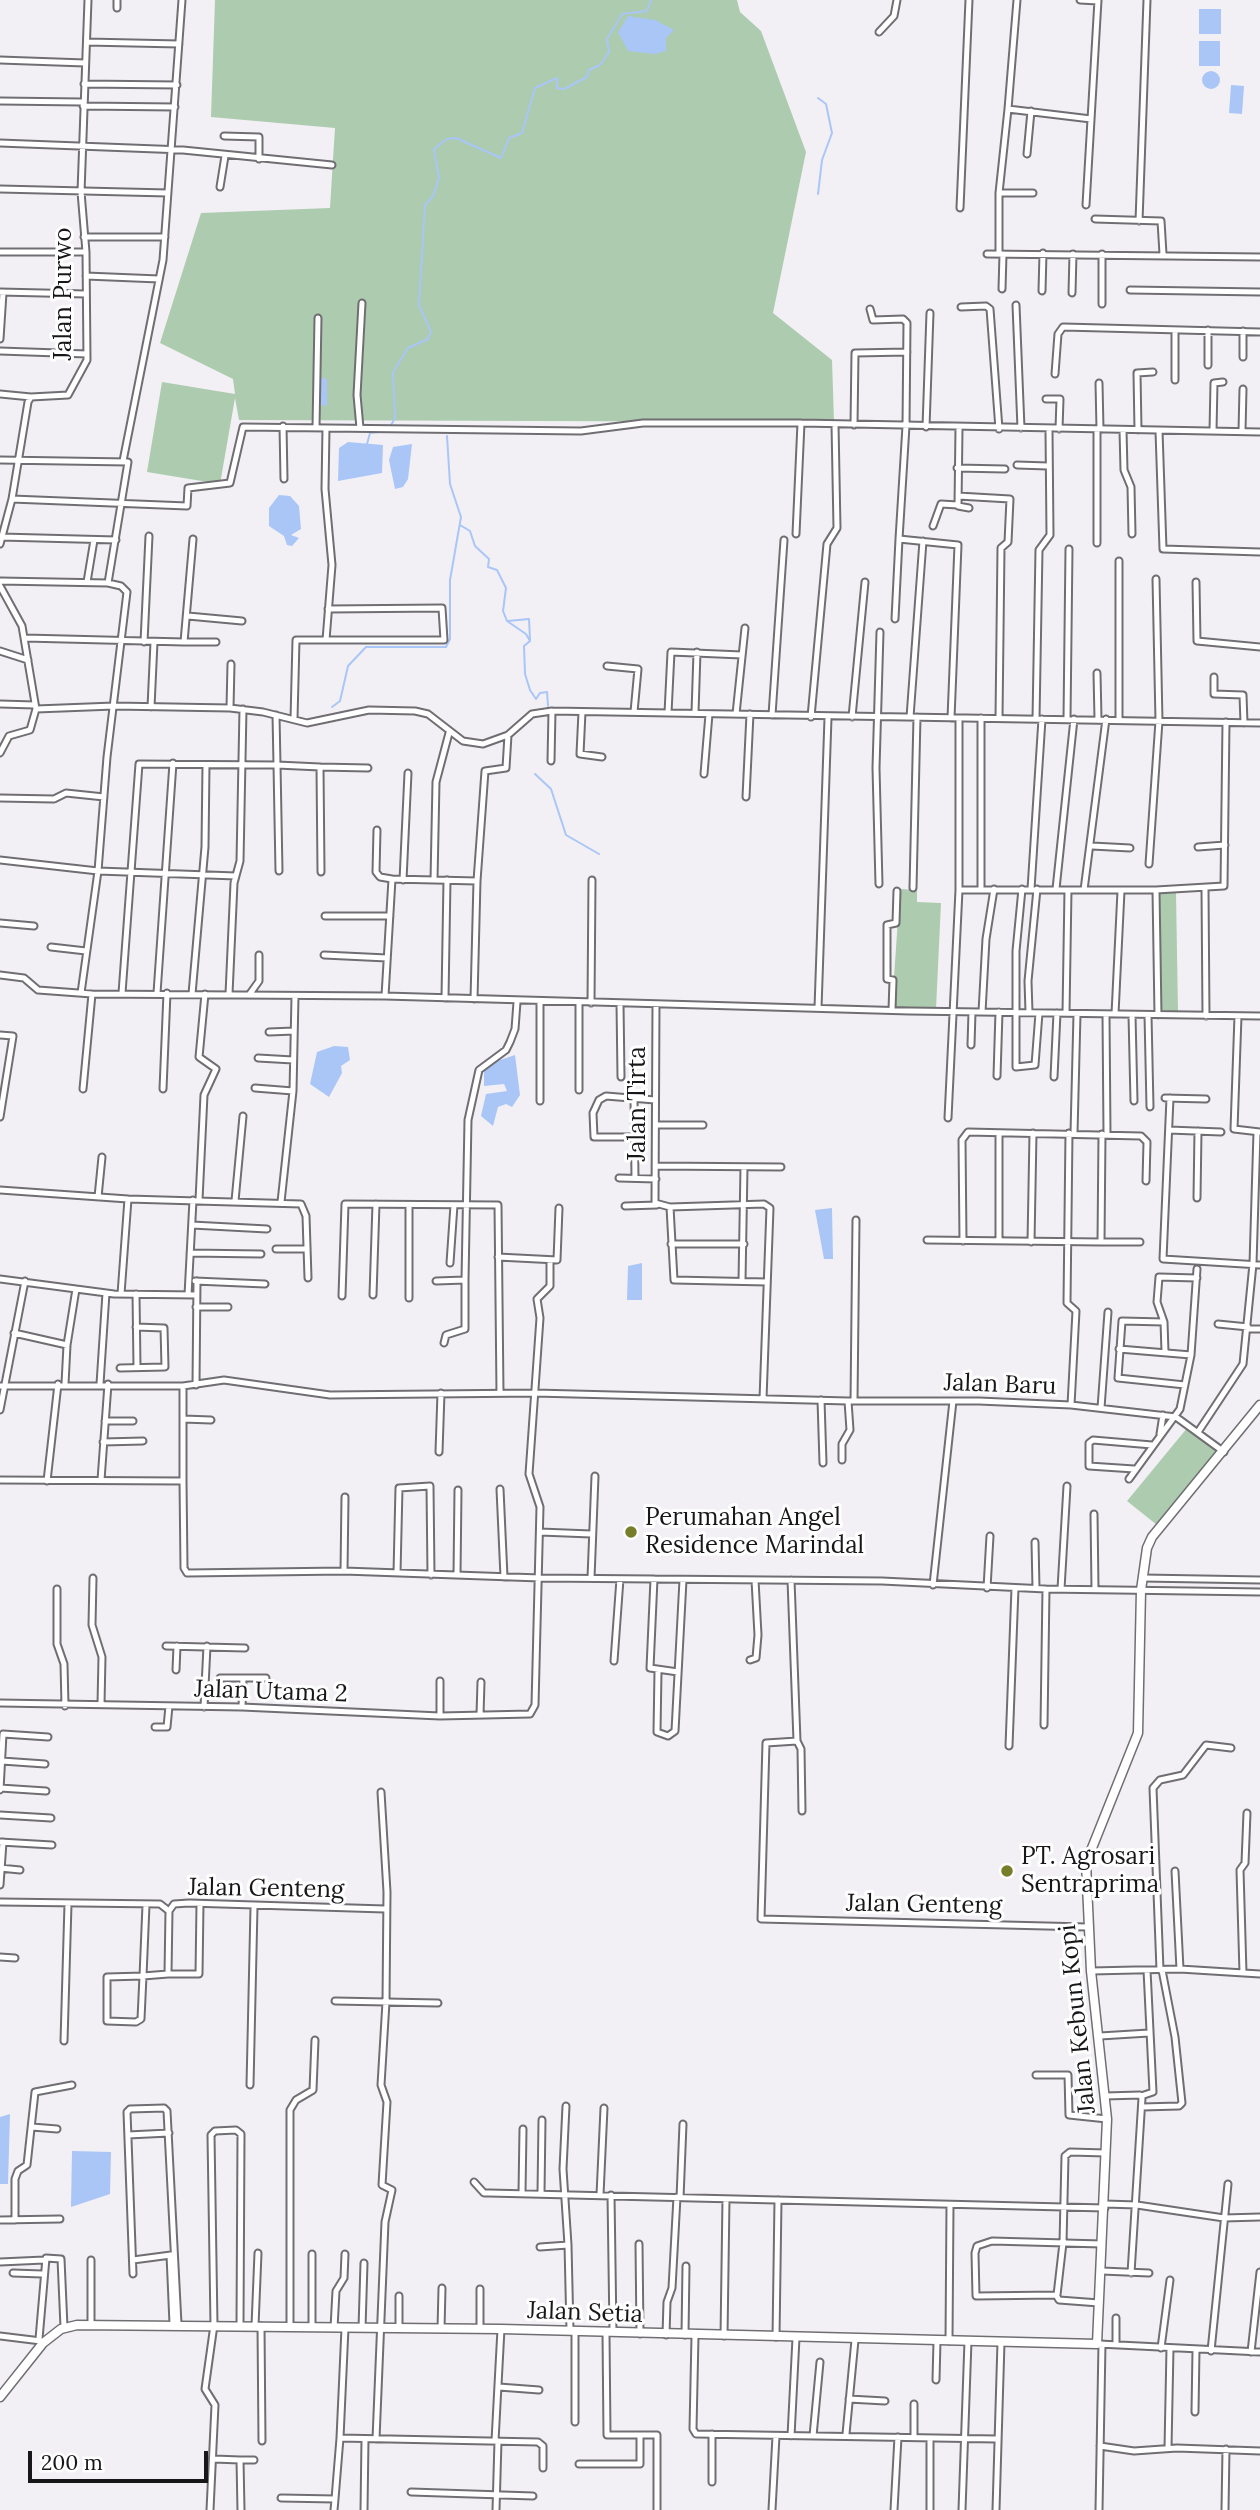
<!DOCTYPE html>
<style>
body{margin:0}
#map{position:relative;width:1260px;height:2510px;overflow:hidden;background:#f2f0f5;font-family:Lora,serif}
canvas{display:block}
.scale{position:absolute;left:28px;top:2451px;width:180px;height:32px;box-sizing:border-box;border:4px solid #171618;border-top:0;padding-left:9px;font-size:21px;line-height:24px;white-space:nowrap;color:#171618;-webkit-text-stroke:5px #fefefe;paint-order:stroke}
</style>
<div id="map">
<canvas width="1260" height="2510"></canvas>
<div class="scale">200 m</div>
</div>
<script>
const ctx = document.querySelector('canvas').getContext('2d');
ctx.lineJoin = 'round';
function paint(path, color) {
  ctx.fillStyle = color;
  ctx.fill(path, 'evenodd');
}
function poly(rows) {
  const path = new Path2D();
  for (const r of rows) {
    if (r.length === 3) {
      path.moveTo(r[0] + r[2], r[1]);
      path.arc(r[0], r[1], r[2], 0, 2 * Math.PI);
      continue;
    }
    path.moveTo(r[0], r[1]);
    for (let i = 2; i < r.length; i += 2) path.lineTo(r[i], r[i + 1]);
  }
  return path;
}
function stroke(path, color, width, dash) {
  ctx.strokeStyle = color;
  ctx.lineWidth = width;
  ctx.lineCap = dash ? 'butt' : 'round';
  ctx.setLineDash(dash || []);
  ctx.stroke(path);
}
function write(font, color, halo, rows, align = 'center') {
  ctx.font = font + ' Lora,serif';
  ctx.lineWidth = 6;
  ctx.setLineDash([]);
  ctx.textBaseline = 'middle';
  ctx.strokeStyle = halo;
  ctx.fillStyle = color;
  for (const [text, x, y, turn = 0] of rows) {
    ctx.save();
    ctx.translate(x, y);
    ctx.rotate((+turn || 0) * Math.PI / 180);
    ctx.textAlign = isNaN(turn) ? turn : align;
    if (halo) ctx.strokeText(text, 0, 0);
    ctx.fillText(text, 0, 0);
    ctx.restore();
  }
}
paint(poly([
 [215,0,737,0,740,12,761,31,806,152,773,313,832,360,834,422,239,420,235,398,220,484,147,472,162,382,235,394,233,379,160,343,201,213,330,208,335,128,211,117],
 [900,889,917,890,917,902,941,903,936,1009,892,1007],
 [1160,893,1176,893,1178,1012,1161,1012],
 [1188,1427,1218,1452,1157,1525,1127,1501]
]), '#adcbaf');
paint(poly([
 [1199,9,1221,9,1221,34,1199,34],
 [628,16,655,20,674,30,666,38,666,51,655,54,628,51,618,32],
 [1199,41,1220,41,1220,66,1199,66],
 [1211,80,9],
 [1231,85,1244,86,1242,114,1229,113],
 [319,377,327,379,327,406,318,404],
 [348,442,383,445,382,473,338,481,339,448],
 [412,444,408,479,403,487,395,489,389,460,393,447],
 [279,495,290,496,299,506,301,529,291,535,299,538,292,546,287,545,284,536,269,526,269,508],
 [334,1046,348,1047,350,1060,341,1066,342,1073,329,1097,310,1084,317,1052],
 [515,1055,520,1095,512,1107,506,1104,498,1107,493,1126,481,1116,486,1094,507,1091,504,1084,484,1086,484,1071,497,1061],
 [832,1208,833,1259,824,1259,815,1210],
 [642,1263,642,1300,627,1300,628,1266],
 [10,2114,8,2184,0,2184,0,2117],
 [72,2151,111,2152,110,2194,71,2207]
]), '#a9c6f6');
stroke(poly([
 [818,98,826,104,832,133,822,160,818,194],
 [390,427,395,418,393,372,408,348,428,339,431,332,419,305,425,205,433,196,439,178,434,149,447,139,456,138,501,158,509,138,522,133,535,88,557,78,557,88,564,89,587,77,589,70,600,65,609,52,607,39,622,14,647,11,651,0],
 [367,444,370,433,388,431],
 [460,525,470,531,475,546,489,559,488,567,497,570,506,588,503,611,507,621,526,634,530,641,524,646,525,674,530,690,536,699,540,693,547,692,548,706],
 [508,621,529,619,530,640],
 [332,707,340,701,348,666,366,647,446,647,450,639,450,580,461,517,450,484,447,436],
 [535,774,551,789,566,835,599,854]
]), '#a9c6f6', 2);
const street = poly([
 [1017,0,1008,109,1091,119],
 [1080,0,1098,1],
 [117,8,117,0],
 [879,32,894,16,897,0],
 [87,42,179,44],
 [0,60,85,63],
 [84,84,177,85],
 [0,101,82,102],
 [83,106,175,107],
 [224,136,259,137,259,159],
 [0,143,183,150,332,165],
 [1027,154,1031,111],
 [220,187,225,156],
 [0,189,168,193],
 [999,193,1033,193],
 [1086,205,1098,0],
 [960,208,969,0],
 [1095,219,1161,221,1163,254],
 [1139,221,1147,0],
 [84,237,165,237],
 [0,252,86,252],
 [987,254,1260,257],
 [999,254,999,193,1008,109],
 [1102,254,1102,304],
 [86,276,159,279],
 [1002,289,1003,254],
 [1130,290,1260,292],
 [1042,291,1043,253],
 [0,292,86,294],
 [1072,293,1073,254],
 [1016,305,1021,428],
 [961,307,986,306,990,309,999,429],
 [870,309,873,320,903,319,907,323,906,426,899,539,958,545,951,718],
 [1208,330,1208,365],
 [0,339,3,293],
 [0,351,87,354],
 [1243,357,1243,331],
 [1055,374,1058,334,1063,327,1260,332],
 [1175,380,1175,330],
 [1099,383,1100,429],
 [0,394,31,397],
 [1046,399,1060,399,1059,429],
 [854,425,855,353,907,352],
 [283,426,284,479],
 [316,427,318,318],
 [926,427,930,313],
 [360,428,357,395,362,303],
 [959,428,958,506,969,508],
 [1097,430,1097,543],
 [1123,430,1124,470,1131,487,1132,534],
 [1138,430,1137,373,1153,372],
 [1159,431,1163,549,1260,552],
 [1213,431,1214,383,1223,382],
 [1242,431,1243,389],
 [0,460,128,462,108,583],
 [123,461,163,260,182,0],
 [1017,465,1048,466],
 [957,468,1005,469],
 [958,496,1010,499,1008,542,1001,548,999,718],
 [12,499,187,506,188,488,230,483,243,427,581,431,643,423,801,423,1260,432],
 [933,526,941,504,958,505],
 [796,534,801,423],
 [1,537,116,540],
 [193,539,184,642,216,642],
 [0,544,12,499,28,402,31,397,68,395,87,360,86,252,81,192,88,0],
 [1119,561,1119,719],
 [0,581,108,583,121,586,127,592,107,757,98,871,81,993],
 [87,582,94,540],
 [1196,582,1197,641,1260,647],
 [0,586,22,626,36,709,30,730,9,736,0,753],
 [188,616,242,621],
 [895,619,899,539],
 [25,638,184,642],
 [326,640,332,565,325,489,326,428],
 [144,642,149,536],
 [0,651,28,660],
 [607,666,638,669,634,712],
 [1097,673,1098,719],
 [1214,677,1214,694,1243,695,1244,723],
 [0,704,35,705],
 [151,707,154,642],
 [230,708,231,664],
 [36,709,114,706,230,708,263,712,307,723,369,710,415,711,428,714,463,741,483,744,508,735,532,714,552,711,1260,723],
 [582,712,580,754,602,757],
 [668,713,671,652,742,655],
 [695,713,697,652],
 [736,714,745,628],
 [276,715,277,765,320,767,321,872],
 [772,715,784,540],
 [811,717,827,544,837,528,835,424],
 [852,717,865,582],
 [910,717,923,541],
 [981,718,981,890],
 [294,719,296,640,444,640,442,608,328,609],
 [1036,719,1039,550,1050,535,1049,430],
 [1067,719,1069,549],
 [551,761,552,711],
 [320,767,368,768],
 [704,774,709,714],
 [746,797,750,714],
 [0,798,54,799,66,793,104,797],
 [377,830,376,872,380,877,392,879],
 [1092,846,1130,848],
 [1198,847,1225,845],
 [0,860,98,871,236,876],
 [1149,864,1159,721,1156,579],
 [403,880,408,773],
 [434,880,436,782,449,733],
 [879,884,876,768,880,632],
 [913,888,917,717],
 [1022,889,1016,951,1016,1067,1035,1065,1039,1013],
 [1031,889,1042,719],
 [1056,889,1074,719],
 [1205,889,1206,1016],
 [959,890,1156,890,1224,886,1226,722],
 [1084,890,1106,719],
 [1156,890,1158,1015],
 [325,916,390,916],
 [0,923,34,926],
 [51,947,86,951],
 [324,955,387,958],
 [0,975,24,978,38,990,92,994,385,996,910,1011,1260,1016],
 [122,993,139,764,277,765,279,871],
 [157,993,173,763],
 [192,994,205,847,206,765],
 [229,994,234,883,240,861,243,709],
 [249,995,259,981,259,955],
 [385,996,392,879,477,881],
 [445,998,447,880],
 [474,999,477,881,485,771,506,768,508,735],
 [540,1002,540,1101],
 [579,1003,579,1090],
 [591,1003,592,880],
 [620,1003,621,1077],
 [656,1004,655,1203,670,1207,674,1280,767,1282],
 [818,1008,828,718],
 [892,1010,893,980,887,979,887,925,896,923,897,891],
 [982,1012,986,939,994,889],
 [1029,1012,1028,981,1037,889],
 [1066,1013,1068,890],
 [1106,1014,1107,1134],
 [1115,1014,1121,891],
 [1132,1015,1134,1101],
 [1148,1015,1150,1107],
 [1238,1016,1234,1129,1260,1132],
 [269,1032,294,1031],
 [0,1035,13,1036,0,1117],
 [971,1045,972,1012],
 [258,1058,293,1060],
 [997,1076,999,1012],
 [1054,1077,1057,1013],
 [255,1088,293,1091],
 [83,1089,92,994],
 [163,1089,167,993],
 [1165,1098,1206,1099],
 [1170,1098,1163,1259,1260,1265],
 [634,1099,635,1178],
 [948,1118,959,890,959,718],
 [656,1125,703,1125],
 [1169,1130,1221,1132],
 [1069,1133,1067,1303,1076,1311,1071,1405],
 [1074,1133,1077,1014],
 [635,1137,594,1137,593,1113,599,1100,606,1096,655,1100],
 [655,1166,781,1167],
 [619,1178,656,1179],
 [0,1190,128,1199,301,1204,306,1216,308,1278],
 [98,1197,102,1157],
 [1197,1198,1198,1131],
 [199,1200,204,1095,216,1069,199,1057,205,994],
 [235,1201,243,1116],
 [281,1202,293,1091,295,996],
 [625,1206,657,1205],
 [670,1207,764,1204,770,1208,763,1399],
 [192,1225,267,1229],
 [927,1240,1101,1242,1102,1134],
 [963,1241,962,1140,968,1132,1141,1136,1147,1142,1146,1181],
 [999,1241,999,1133],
 [1031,1242,1033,1133],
 [1101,1242,1140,1242],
 [671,1244,744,1244],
 [276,1249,307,1249],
 [190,1253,261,1254],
 [498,1257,557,1260,559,1208],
 [450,1263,454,1205],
 [0,1279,114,1294,196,1295],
 [195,1281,265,1284],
 [436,1281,465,1280,468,1120,479,1070,506,1050,510,1042,515,1029,517,1002],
 [742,1281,744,1167],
 [121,1294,128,1199],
 [136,1294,137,1367],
 [188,1295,193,1200],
 [373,1295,376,1204],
 [342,1296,345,1204,498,1205,500,1393],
 [409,1298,409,1205],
 [196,1307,228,1307],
 [1164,1322,1122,1321,1118,1378,1185,1385],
 [1218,1324,1248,1327],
 [1248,1329,1260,1329],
 [14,1333,67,1345],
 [444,1343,446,1335,465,1329,465,1280],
 [1119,1349,1191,1355],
 [1165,1352,1164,1322,1157,1302,1159,1277,1197,1278],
 [120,1368,165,1367,164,1328,136,1327],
 [65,1384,67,1345,76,1289],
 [100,1384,106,1293],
 [196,1385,197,1281],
 [0,1386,183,1386,224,1380,330,1395,535,1393,848,1401,979,1401,1071,1405,1176,1417,1224,1452],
 [183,1386,183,1481],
 [821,1400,823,1463],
 [854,1401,856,1220],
 [1101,1408,1108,1312],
 [0,1410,25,1281],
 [183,1419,211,1420],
 [105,1421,133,1421],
 [1198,1432,1243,1364,1253,1264,1257,1132],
 [1160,1434,1163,1415],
 [103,1442,143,1441],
 [439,1452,441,1393],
 [842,1460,842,1444,850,1430,848,1401],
 [1134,1469,1089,1466,1089,1443,1093,1440,1152,1445],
 [1129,1479,1180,1409,1191,1355,1197,1269],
 [0,1480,183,1481,184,1568,187,1573,344,1571,540,1578,882,1581,1046,1589,1260,1592],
 [101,1480,108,1384],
 [47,1481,58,1384],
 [500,1489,504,1577],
 [1094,1514,1095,1589],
 [540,1532,591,1534],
 [1035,1542,1036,1588],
 [344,1571,345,1497],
 [397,1573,399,1488,430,1486,431,1575],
 [457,1575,458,1490],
 [93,1578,92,1625,102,1657,101,1704],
 [591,1578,595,1476],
 [1143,1578,1260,1580],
 [654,1579,650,1668,678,1672],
 [791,1580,797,1741,801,1749,802,1811],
 [933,1585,953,1401],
 [987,1588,990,1536],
 [57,1589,57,1644,64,1664,65,1706],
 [1061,1589,1067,1486],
 [166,1646,245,1648],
 [750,1660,756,1658,758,1635,755,1580],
 [614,1661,620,1579],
 [176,1670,177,1646],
 [658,1671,657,1732,668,1736,675,1731,683,1580],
 [220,1678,243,1678],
 [0,1703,242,1707,440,1716,530,1714,535,1705,540,1507,529,1474,540,1318,537,1299,550,1286,550,1260],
 [204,1707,207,1646],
 [242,1707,243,1678,266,1678],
 [480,1715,481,1682],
 [440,1716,440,1681],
 [1044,1725,1046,1589],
 [155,1727,167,1727,169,1706],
 [797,1741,766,1743,761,1919,1087,1927],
 [1009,1746,1015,1588],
 [2,1761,45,1764],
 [0,1788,46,1791],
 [0,1790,3,1734,48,1737],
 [0,1815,51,1818],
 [0,1842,52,1845],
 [0,1868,20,1870],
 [1175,1871,1180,1969],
 [0,1885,3,1842],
 [0,1902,160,1904,169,1911,174,1904,189,1903,385,1909],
 [146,1905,143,1976,141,2019,136,2022,107,2021,107,1977,143,1976,168,1974,199,1974,200,1904],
 [0,1957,15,1958],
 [1160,1970,1153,1788,1160,1780,1183,1775,1206,1745,1231,1748],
 [1091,1971,1180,1969,1260,1974],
 [1243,1973,1240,1870,1245,1863,1247,1813],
 [168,1974,169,1911],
 [335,2001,438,2003],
 [1100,2036,1149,2033],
 [64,2041,68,1904],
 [1036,2075,1068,2075,1069,2115,1107,2119],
 [250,2085,254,1907],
 [1105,2096,1140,2095,1142,2098,1131,2273],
 [1141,2096,1153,2092,1147,1970],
 [566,2106,563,2169,568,2245],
 [1142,2107,1179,2106,1182,2103,1175,2037,1162,1970],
 [32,2127,57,2129],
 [128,2135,169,2133],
 [474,2182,484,2193,489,2193,1105,2208],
 [522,2193,523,2129],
 [541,2193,542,2120],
 [600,2195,604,2108],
 [611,2195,613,2332],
 [680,2198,683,2124],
 [1105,2204,1137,2205,1224,2218,1260,2217],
 [0,2220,60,2219],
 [15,2220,15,2179,18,2171,27,2165,35,2092,72,2085],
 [639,2244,640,2334],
 [540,2247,568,2245,570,2331],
 [312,2254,312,2327],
 [170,2255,173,2324],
 [91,2260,91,2325],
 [133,2260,171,2255],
 [0,2262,44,2260],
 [1102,2271,1149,2273],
 [13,2273,42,2274],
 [133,2274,127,2112,130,2109,164,2108,167,2111,178,2324],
 [1057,2295,1063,2243,1065,2156,1070,2152,1106,2153],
 [399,2296,399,2328],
 [1099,2303,1059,2300,1056,2295,976,2296,975,2253,977,2246,992,2241,1102,2244],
 [290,2325,290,2110,296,2100,313,2090,315,2040],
 [255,2326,258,2253],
 [261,2326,262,2441],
 [334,2328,336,2291,344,2278,345,2254],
 [362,2328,364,2263],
 [441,2329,442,2288],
 [480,2329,480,2289],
 [575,2332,575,2422],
 [606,2333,607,2435,657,2435,657,2510],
 [666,2335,667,2302,672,2288,677,2197],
 [685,2335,686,2266],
 [0,2336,41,2341],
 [695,2336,693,2429,696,2434,996,2439],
 [724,2336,726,2199],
 [776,2337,778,2200],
 [39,2339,46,2258,61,2259,64,2327],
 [949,2341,950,2206],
 [1099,2344,1260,2352],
 [1116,2345,1116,2318],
 [1161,2348,1170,2280],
 [1211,2351,1228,2184],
 [1251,2352,1260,2272],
 [936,2380,937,2341],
 [499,2387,539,2390],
 [849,2399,885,2401],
 [914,2404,914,2437],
 [1195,2412,1196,2350],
 [712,2434,712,2482],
 [846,2434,855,2340],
 [791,2436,796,2338],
 [813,2436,820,2362],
 [340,2438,345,2328],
 [376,2439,385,2222,392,2190,382,2185,387,2102,381,2085,386,2002,387,1892,381,1792],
 [495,2441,501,2329],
 [1100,2446,1134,2451,1177,2448,1260,2451],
 [1168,2448,1170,2348],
 [214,2459,240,2460,241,2510],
 [240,2460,254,2460],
 [579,2464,640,2464,640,2435],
 [411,2492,533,2496],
 [281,2498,335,2499,340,2438,538,2442,543,2446,543,2468],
 [210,2510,215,2405,205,2389,214,2325,211,2135,215,2131,236,2130,241,2134,240,2325],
 [334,2510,335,2499],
 [364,2510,365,2439],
 [496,2510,498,2441],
 [772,2510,776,2436],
 [894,2510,898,2437],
 [930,2510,930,2438],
 [962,2510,968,2341],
 [996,2510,1001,2342],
 [1099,2510,1102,2344],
 [1225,2510,1226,2449]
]);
const primary = poly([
 [0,2397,43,2343,61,2329,77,2325,501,2329,1097,2344,1107,2119,1091,1971,1086,1863,1138,1733,1141,1590,1147,1548,1152,1537,1260,1405]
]);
stroke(street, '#706e72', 9);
stroke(primary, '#706e72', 11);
stroke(street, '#fff', 5);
stroke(primary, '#fff', 8);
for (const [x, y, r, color] of [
 [631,1532,7,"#777e29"],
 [1007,1871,7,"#777e29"]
]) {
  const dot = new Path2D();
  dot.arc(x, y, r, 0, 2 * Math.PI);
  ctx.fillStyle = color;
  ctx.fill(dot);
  stroke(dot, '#fefefe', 2.5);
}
write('24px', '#171618', '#fefefe', [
 ["Jalan Purwo",64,294,-90],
 ["Jalan Tirta",638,1104,-90],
 ["Jalan Baru",1000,1385,2],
 ["Jalan Utama 2",271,1692,2],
 ["Jalan Genteng",266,1889,1],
 ["Jalan Genteng",924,1905,1],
 ["Jalan Kebun Kopi",1078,2019,-96],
 ["Jalan Setia",585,2313,2]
]);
write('24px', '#171618', '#fefefe', [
 ["Perumahan Angel",645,1518],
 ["Residence Marindal",645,1546],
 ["PT. Agrosari",1021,1857],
 ["Sentraprima",1021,1885]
], 'left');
</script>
